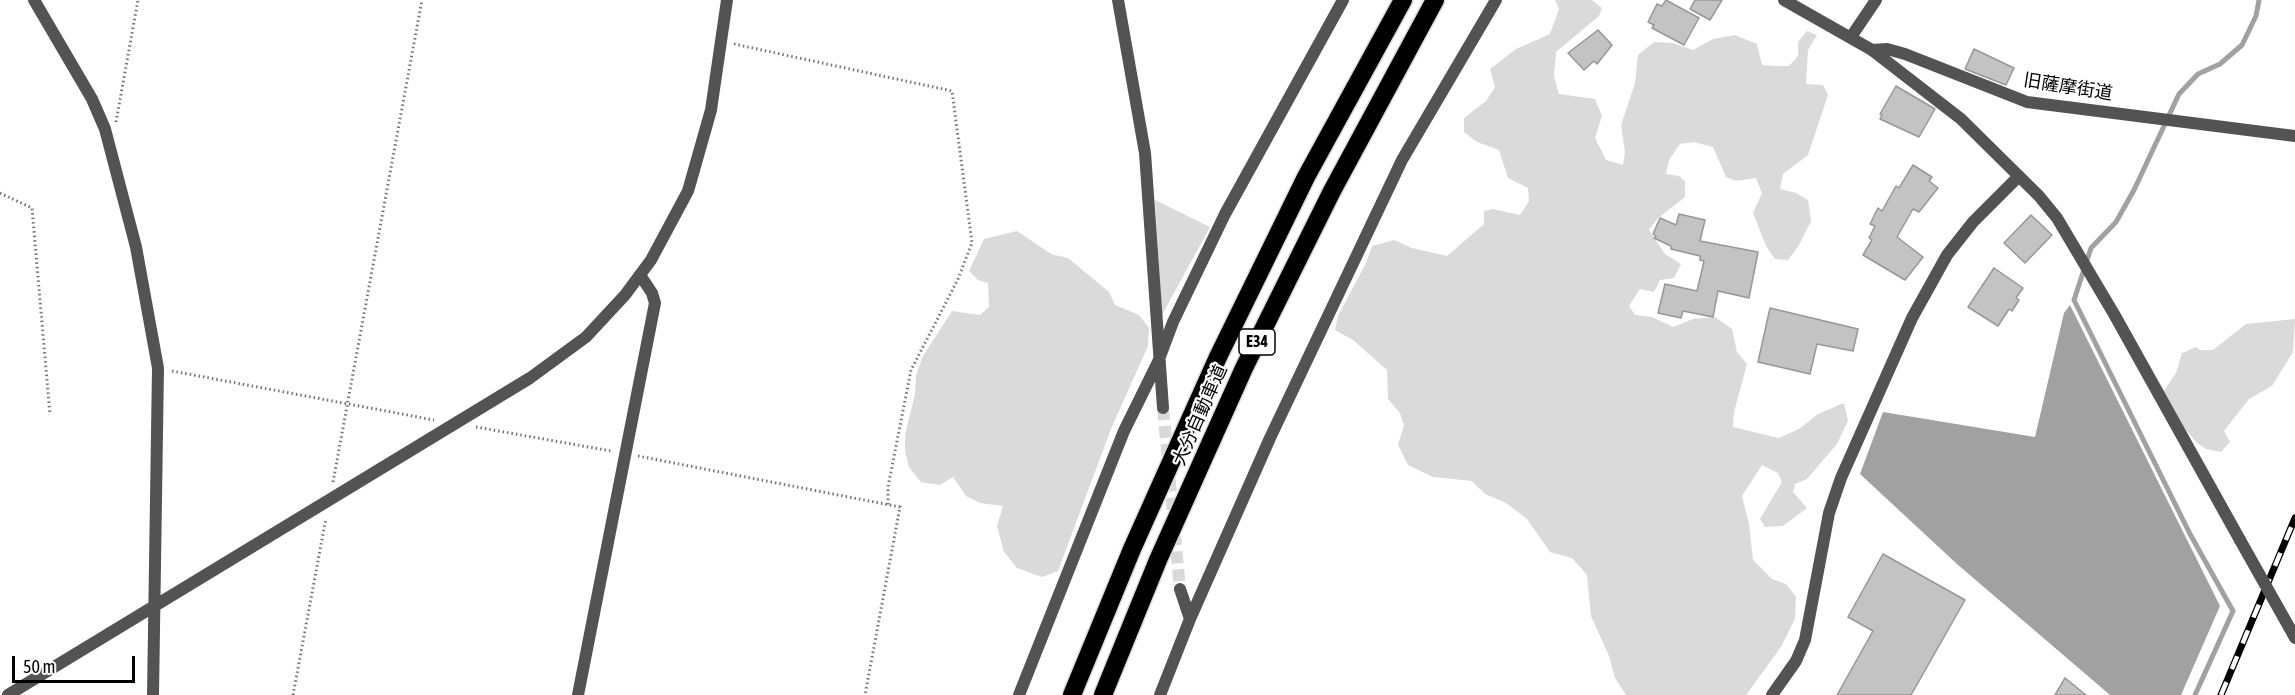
<!DOCTYPE html>
<meta charset="utf-8">
<style>
body{margin:0}
#map{position:relative;width:2295px;height:695px;overflow:hidden;background:#fff;font-family:"Asap Condensed",sans-serif}
canvas{display:block}
.scale{position:absolute;left:12px;top:656px;width:123px;height:27px;box-sizing:border-box;border:3px solid #000;border-top:0;padding-left:8px;font-size:18px;line-height:21px;white-space:nowrap;color:#000;-webkit-text-stroke:4px #fff;paint-order:stroke}
</style>
<div id="map">
<canvas width="2295" height="695"></canvas>
<div class="scale">50 m</div>
</div>
<script>
const ctx = document.querySelector('canvas').getContext('2d');
ctx.lineJoin = 'round';
function paint(path, color) {
  ctx.fillStyle = color;
  ctx.fill(path, 'evenodd');
}
function poly(rows) {
  const path = new Path2D();
  for (const r of rows) {
    path.moveTo(r[0], r[1]);
    for (let i = 2; i < r.length; i += 2) path.lineTo(r[i], r[i + 1]);
  }
  return path;
}
function stroke(path, color, width, dash) {
  ctx.strokeStyle = color;
  ctx.lineWidth = width;
  ctx.lineCap = dash ? 'butt' : 'round';
  ctx.setLineDash(dash || []);
  ctx.stroke(path);
}
function write(font, color, halo, rows, align = 'center') {
  ctx.font = font + ' "Asap Condensed","Noto Sans JP",sans-serif';
  ctx.lineWidth = 4.5;
  ctx.setLineDash([]);
  ctx.textBaseline = 'middle';
  ctx.strokeStyle = halo;
  ctx.fillStyle = color;
  for (const [text, x, y, turn = 0] of rows) {
    ctx.save();
    ctx.translate(x, y);
    ctx.rotate((+turn || 0) * Math.PI / 180);
    ctx.textAlign = isNaN(turn) ? turn : align;
    if (halo) ctx.strokeText(text, 0, 0);
    ctx.fillText(text, 0, 0);
    ctx.restore();
  }
}
paint(poly([
 [1555,0,1592,0,1602,8,1599,16,1556,52,1554,76,1559,94,1595,99,1602,116,1595,138,1606,160,1623,165,1625,152,1621,125,1635,83,1638,55,1654,42,1673,43,1693,50,1713,39,1735,35,1757,44,1762,65,1775,66,1789,66,1798,56,1798,42,1807,31,1817,35,1808,50,1806,84,1823,85,1828,95,1808,155,1783,174,1780,189,1796,193,1808,200,1811,221,1799,245,1788,260,1775,259,1766,246,1753,213,1762,193,1756,178,1736,181,1726,177,1713,147,1694,142,1680,144,1669,160,1666,174,1679,176,1685,181,1685,197,1657,219,1649,230,1665,254,1681,264,1674,278,1660,280,1654,292,1640,289,1629,306,1635,315,1652,317,1673,327,1693,319,1715,317,1732,329,1737,352,1747,364,1734,412,1733,427,1779,438,1799,429,1818,414,1844,403,1848,421,1837,444,1807,479,1795,484,1793,492,1807,508,1783,526,1765,527,1760,519,1782,482,1778,473,1762,465,1742,496,1749,524,1753,560,1772,579,1786,584,1796,597,1795,619,1781,647,1746,695,1626,695,1615,678,1609,656,1591,616,1587,575,1572,558,1550,552,1527,519,1506,503,1485,494,1472,481,1433,477,1408,465,1398,445,1404,425,1400,413,1388,399,1387,370,1353,340,1335,330,1338,316,1366,263,1372,246,1394,240,1412,248,1447,256,1484,224,1484,211,1493,209,1520,215,1529,201,1528,188,1508,178,1499,150,1477,142,1464,132,1464,118,1486,101,1495,87,1490,69,1516,49,1550,34,1559,9],
 [1155,200,1210,227,1162,315],
 [1017,231,1051,254,1068,258,1109,292,1115,305,1139,315,1149,328,1148,346,1111,429,1058,571,1042,577,1017,568,1004,552,997,526,1003,506,980,503,966,496,953,477,940,485,921,482,909,467,905,451,905,435,915,394,916,375,923,356,952,311,980,315,989,307,988,283,978,280,969,271,984,239],
 [2295,319,2293,352,2272,386,2249,399,2224,431,2230,442,2221,452,2206,449,2197,443,2173,415,2163,392,2176,373,2182,353,2196,347,2200,350,2213,350,2246,324]
]), '#dadada');
paint(poly([
 [2070,305,2220,606,2181,695,2110,695,1957,564,1860,474,1883,412,2035,437,2064,313]
]), '#a1a1a1');
stroke(poly([
 [2195,695,2233,611,2190,534,2074,300,2091,248,2116,222,2134,190,2179,94,2198,74,2220,64,2242,45,2256,16,2259,0]
]), '#a1a1a1', 5);
const building = poly([
 [1666,0,1699,18,1684,45,1652,28,1654,25,1648,22,1657,4,1662,6,1666,0],
 [1695,0,1722,0,1710,20,1690,9,1695,0],
 [1598,30,1612,45,1597,64,1594,61,1584,70,1568,53,1598,30],
 [1974,49,2014,68,2006,85,1965,69,1974,49],
 [1896,86,1935,109,1919,137,1880,119,1882,115,1880,114,1896,86],
 [1913,165,1932,177,1929,181,1938,188,1919,212,1913,209,1897,237,1923,257,1905,280,1863,255,1872,240,1869,238,1875,226,1870,224,1878,208,1882,211,1896,186,1899,188,1913,165],
 [1679,214,1705,220,1700,241,1758,252,1749,298,1718,291,1713,317,1683,311,1681,318,1658,313,1665,284,1697,291,1704,261,1700,260,1700,256,1671,249,1671,246,1654,238,1656,236,1653,234,1660,218,1676,225,1679,214],
 [2031,215,2052,235,2025,263,2004,243,2031,215],
 [1994,268,2023,288,2016,298,2019,300,2012,311,2009,309,1998,326,1968,307,1994,268],
 [1770,308,1858,329,1853,351,1817,344,1810,374,1758,362,1770,308],
 [1883,554,1965,600,1911,695,1837,695,1873,631,1848,617,1883,554],
 [2065,678,2086,695,2055,695,2065,678]
]);
paint(building, '#c3c3c3');
stroke(building, '#979797', 1.5);
stroke(poly([
 [1163,408,1180,589]
]), '#d9d9d9', 12, [12, 6]);
const motorway = poly([
 [1072,695,1132,549,1218,357,1306,177,1403,0],
 [1103,695,1158,560,1244,368,1332,191,1435,0]
]);
stroke(motorway, '#dbdbdb', 21);
stroke(poly([
 [734,44,952,91,972,243,958,279,911,370,888,487,888,505],
 [116,122,138,0],
 [0,193,32,208,50,415],
 [172,371,434,420],
 [476,427,611,451],
 [638,456,900,507,865,695],
 [333,482,422,0],
 [293,695,326,518]
]), '#757575', 3, [1.5, 3]);
stroke(poly([
 [1118,0,1145,153,1163,408],
 [1784,0,1872,50,1887,49,1905,54,2027,102,2295,136],
 [1180,589,1190,619],
 [578,695,655,303,652,293,640,275],
 [1019,695,1124,431,1158,362,1173,322,1225,214,1343,0],
 [1160,695,1190,619,1270,438,1402,160,1496,0]
]), '#535353', 12);
stroke(poly([
 [34,0,92,99,105,129,136,247,158,368,153,695],
 [1851,37,1876,0],
 [1872,50,1961,119,2039,196,2057,218,2114,314,2240,540],
 [2289,627,2295,638],
 [8,695,530,378,586,337,625,295,651,260,688,191,711,110,727,0],
 [1772,695,1796,661,1805,640,1829,513,1841,478,1912,318,1947,255,1973,222,2019,176]
]), '#535353', 12);
stroke(motorway, '#000', 18);
const rail = poly([
 [2221,695,2295,518]
]);
stroke(rail, '#000', 7);
stroke(rail, '#fff', 4.5, [14]);
stroke(poly([
 [2240,540,2289,627]
]), '#535353', 12);
for (const [x, y, w] of [
 [1257,342,36]
]) {
  const box = new Path2D();
  box.roundRect(x - w / 2, y - 13, w, 26, 4.5);
  ctx.fillStyle = '#fff';
  ctx.fill(box);
  stroke(box, '#000', 1.5);
}
write('bold 16px', '#000', null, [
 ["E34",1257,342]
]);
write('18px', '#000', '#fff', [
 ["旧薩摩街道",2068,87,9],
 ["大分自動車道",1200,415,-66]
]);
</script>
